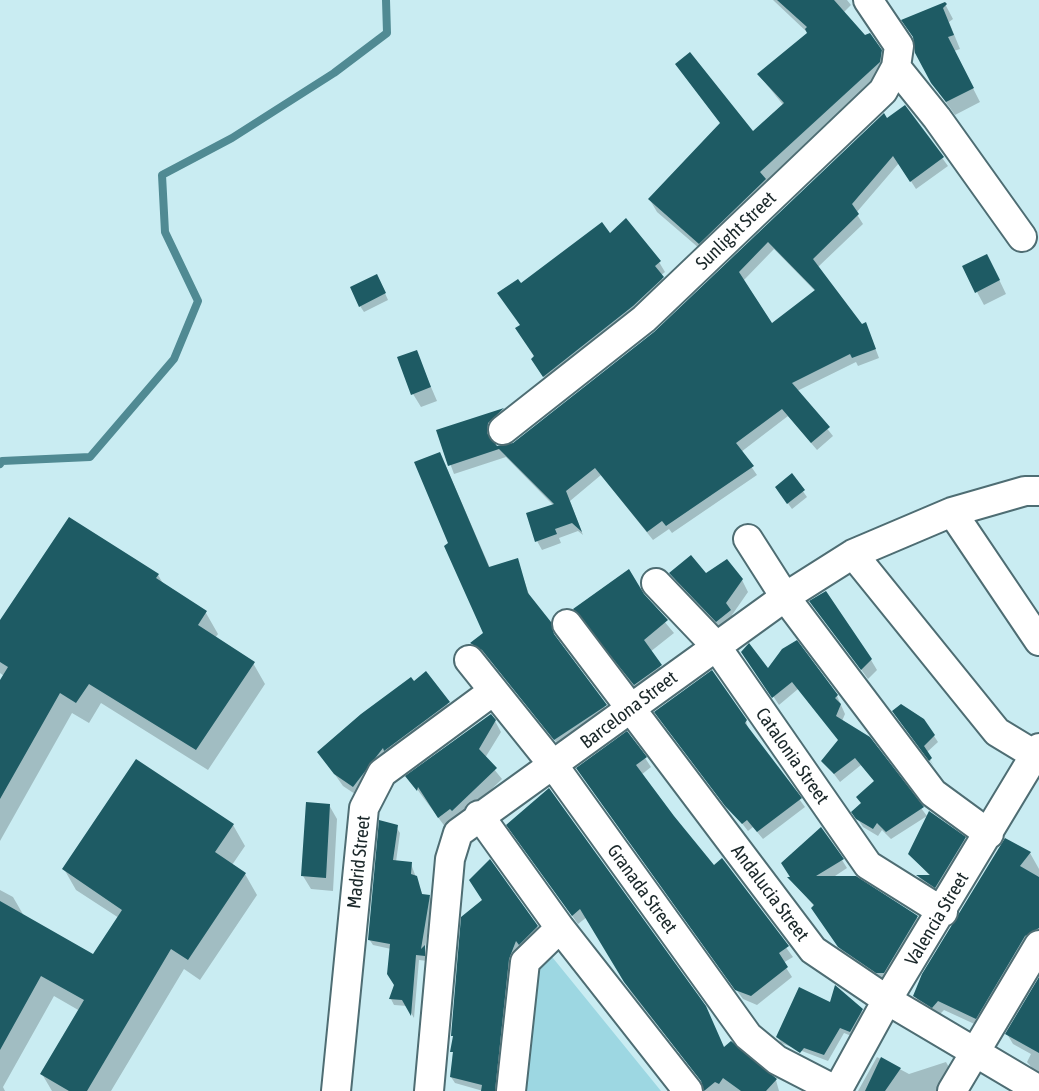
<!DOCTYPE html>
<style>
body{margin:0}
canvas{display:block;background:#c9ecf2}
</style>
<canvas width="1039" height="1091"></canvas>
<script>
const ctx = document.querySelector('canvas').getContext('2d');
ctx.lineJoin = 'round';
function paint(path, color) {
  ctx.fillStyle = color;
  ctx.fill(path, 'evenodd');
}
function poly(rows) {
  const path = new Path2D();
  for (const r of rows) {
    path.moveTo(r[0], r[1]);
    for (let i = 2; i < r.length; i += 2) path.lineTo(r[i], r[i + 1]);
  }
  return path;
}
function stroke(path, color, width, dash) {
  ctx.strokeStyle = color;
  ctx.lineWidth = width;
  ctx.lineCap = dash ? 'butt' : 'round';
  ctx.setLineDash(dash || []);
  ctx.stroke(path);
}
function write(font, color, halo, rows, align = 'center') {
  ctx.font = font + ' "Asap Condensed",sans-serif';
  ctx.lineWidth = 7;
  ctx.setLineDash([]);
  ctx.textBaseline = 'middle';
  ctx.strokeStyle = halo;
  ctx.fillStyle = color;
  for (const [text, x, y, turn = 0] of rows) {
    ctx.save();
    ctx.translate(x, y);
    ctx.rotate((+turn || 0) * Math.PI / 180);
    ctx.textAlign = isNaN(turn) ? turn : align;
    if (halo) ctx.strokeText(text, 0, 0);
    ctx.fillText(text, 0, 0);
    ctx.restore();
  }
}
paint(poly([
 [544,947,661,1091,518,1091,524,1019]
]), '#9dd7e2');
paint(poly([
 [773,0,847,0,851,5,843,13,880,51,887,64,883,79,707,255,657,212,650,200,721,124,677,65,752,134,784,106,759,75,809,34],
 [945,4,953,19,949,22,960,49,954,51,980,102,955,115,932,83,915,39],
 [905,107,948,166,916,189,899,163,856,213,863,224,818,267,862,326,866,324,879,358,858,366,856,362,797,391,833,436,817,450,788,416,741,452,757,475,672,533,669,529,653,540,601,475,570,501,583,535,578,531,559,538,561,543,542,550,537,541,554,506,506,457,454,474,438,431,503,410,507,418,492,432,491,441,497,447,514,445,657,332],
 [774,249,816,292,772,325,743,281],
 [610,235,659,262,665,272,660,276,668,288,550,386,539,369,522,326,520,285],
 [994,269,1006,294,984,305,977,292],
 [380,282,388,300,364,312,360,306],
 [416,352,437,401,421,407,413,394],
 [445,464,490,568,517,560,531,600,554,643,611,715,561,748,489,659,477,652,472,644,485,633,450,544],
 [792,476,807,497,792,509,781,494],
 [672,573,742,580,748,592,732,615,737,623,724,632,678,585],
 [158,575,164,585,206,613,218,634,215,638,253,663,265,684,208,770,101,703,89,723,72,713,0,841,0,684,4,676,0,673,0,624],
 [643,596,674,633,650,652,668,678,642,697,575,609],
 [812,602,871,660,877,670,868,679],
 [748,658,768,671,837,696,845,714,842,721,869,739,927,816,891,839,882,830,878,836,863,827,853,812,862,804,858,798,875,782,861,765,840,782,824,761,840,741,798,689,779,705],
 [426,674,455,715,361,798,343,786,319,752],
 [898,718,934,736,938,742,926,753,934,766],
 [661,720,746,721,749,731,805,807,763,839,753,827,748,831],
 [495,721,501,732,485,758,502,779,459,821,446,828,408,777],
 [645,758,651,767,641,775,714,868,722,860,793,957,783,963,792,977,757,1005,743,999,584,778],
 [329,805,337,819,333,891,311,889,303,876],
 [233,825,245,846,232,865,245,874,257,895,200,980,184,969,111,1091,52,1091,42,1074,80,1011,54,996,3,1087,5,1091,0,1091,0,890,13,897,24,916,94,956,119,918,76,890,64,869],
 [396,827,400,833,396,862,411,864,423,896,429,896,433,902,425,948,427,961,419,960,414,1018,407,1006,394,1005,391,999,396,985,391,949,373,945,369,939],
 [514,834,704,1037,776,1080,779,1091,705,1091,704,1084,631,992,587,917,578,924],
 [964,839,968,845,939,893,921,881,919,877,931,877,910,854],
 [1030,853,1039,869,1039,941,981,1027,944,1010,938,1016,921,1006,915,996],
 [842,860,847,868,832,878,917,917,922,926,883,981,845,956,815,907,790,878],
 [463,918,537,927,540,933,523,950,520,946,511,967,498,1091,483,1091,455,1083,451,1077],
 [1039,981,1039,1076,1027,1062,1031,1054,1013,1044,1007,1034],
 [831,1005,861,1011,865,1017,854,1037,844,1033,828,1061,781,1043,778,1037],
 [877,1057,909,1074,946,1062,951,1071,944,1091,858,1091]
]), '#0003');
stroke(poly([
 [0,464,2,461,90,457,174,359,198,301,165,232,162,175,232,138,334,73,387,33,386,0]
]), '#508a93', 8);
paint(poly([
 [777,0,834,0,865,35,870,33,882,50,880,62,760,172,766,179,699,244,648,199,720,123,675,64,690,52,753,131,784,103,757,74,807,33,805,29,807,27],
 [945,2,947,4,943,8,954,35,948,37,974,88,946,102,931,83,915,53,913,37,901,20],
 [905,105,944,157,910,182,893,156,852,204,859,214,813,259,862,324,866,322,876,349,852,358,850,354,792,383,830,427,811,443,782,409,736,443,754,466,666,526,662,521,647,532,595,468,566,491,582,532,572,523,555,529,557,534,535,542,526,513,554,504,499,449,448,466,436,430,504,408,488,423,487,433,497,446,513,443,654,332,882,115,884,113,887,118],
 [768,242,815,290,772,323,739,272],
 [626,218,661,261,655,266,664,277,633,306,543,377,531,359,534,356,515,328,520,325,497,293,518,279,521,283,602,222,610,233],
 [987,254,1000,280,975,293,962,266],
 [377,274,386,293,359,307,350,287],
 [417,350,431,387,411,395,397,357],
 [440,452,489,567,518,558,528,593,551,622,554,634,607,705,554,740,482,650,470,643,483,633,444,546,448,543,414,462],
 [792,473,805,490,787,504,775,487],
 [69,517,159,574,156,578,207,611,198,625,255,662,196,750,89,684,76,703,60,693,0,799,0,680,8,667,0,662,0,620],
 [691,555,706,573,727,559,743,579,726,603,731,610,716,622,669,573],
 [629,569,644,594,668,620,644,640,662,665,634,685,573,609],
 [826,591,872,659,861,670,809,601],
 [797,640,838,695,835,698,841,704,836,716,870,737,924,807,886,832,877,823,873,829,856,819,851,812,861,803,856,797,874,781,855,758,834,774,821,761,838,740,792,682,772,698,741,652,749,643,768,668,782,649],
 [712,670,747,720,745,723,802,798,757,832,747,820,742,824,725,806,654,712],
 [426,671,450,702,384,751,383,748,353,787,334,774,317,752,361,714,411,677,414,681],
 [901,704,924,719,935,735,924,746,932,758,929,761,892,711],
 [491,714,496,720,479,749,497,768,452,811,450,809,438,818,418,787,417,791,405,776],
 [627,731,647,757,636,765,674,816,714,865,722,858,789,946,779,953,788,967,751,996,735,990,576,768],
 [136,759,234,824,215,852,246,873,188,960,171,949,87,1091,69,1091,40,1074,84,1000,41,976,0,1050,0,901,93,954,122,910,62,869],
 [549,788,706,1006,724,1047,731,1041,777,1079,766,1091,741,1091,723,1078,719,1084,715,1082,704,1091,701,1081,624,982,580,909,572,916,506,825],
 [306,802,330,804,326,878,301,876],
 [929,811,966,837,935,888,916,875,930,875,908,854],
 [379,820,398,825,393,860,412,862,411,874,417,876,422,894,430,895,421,949,425,945,425,956,416,955,411,1016,402,1000,389,999,394,985,387,974,390,944,368,940],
 [821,827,844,859,816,876,856,876,918,916,884,973,876,973,838,947,811,908,814,905,787,877,790,877,781,863],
 [1005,838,1031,852,1020,866,1039,877,1039,928,1025,936,976,1019,938,1001,932,1008,913,996,922,974],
 [490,859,538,926,519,945,516,941,509,959,495,1091,481,1091,482,1085,450,1077,453,1052,450,1052,453,1036,451,1036,461,917,482,900,469,880],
 [1039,977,1039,1053,1005,1034],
 [835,985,863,1009,850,1032,840,1028,824,1055,804,1048,800,1053,776,1037,799,987,830,1002],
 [881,1057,901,1068,885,1091,865,1091]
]), '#1e5b64');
const minor = poly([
 [896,67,937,118,1022,237],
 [503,430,644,319,883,91,896,67,899,46,868,0],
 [952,512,1039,641],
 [748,539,785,597,933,793,989,834],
 [853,554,997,732,1035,755],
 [656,583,716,646,868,865,943,912],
 [567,624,813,950,887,1000,1039,1090],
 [469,660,554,766,748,1036,777,1060,837,1091],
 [479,815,560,928,688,1091],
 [336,1091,364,808,382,773,492,692],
 [429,1091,450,859,458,833,785,597,853,554,952,512,1025,491,1039,491],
 [511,1091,525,962,560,928],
 [837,1091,887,1000,1039,748],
 [952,1091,1039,945]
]);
stroke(minor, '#4e6d73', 32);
stroke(minor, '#fff', 28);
write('19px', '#1a2729', '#fff', [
 ["Sunlight Street",736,231,-44],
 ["Barcelona Street",629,710,-37],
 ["Catalonia Street",792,756,55],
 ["Madrid Street",359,862,-84],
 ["Granada Street",642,889,54],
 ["Andalucia Street",770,893,53],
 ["Valencia Street",937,919,-59]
]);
</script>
